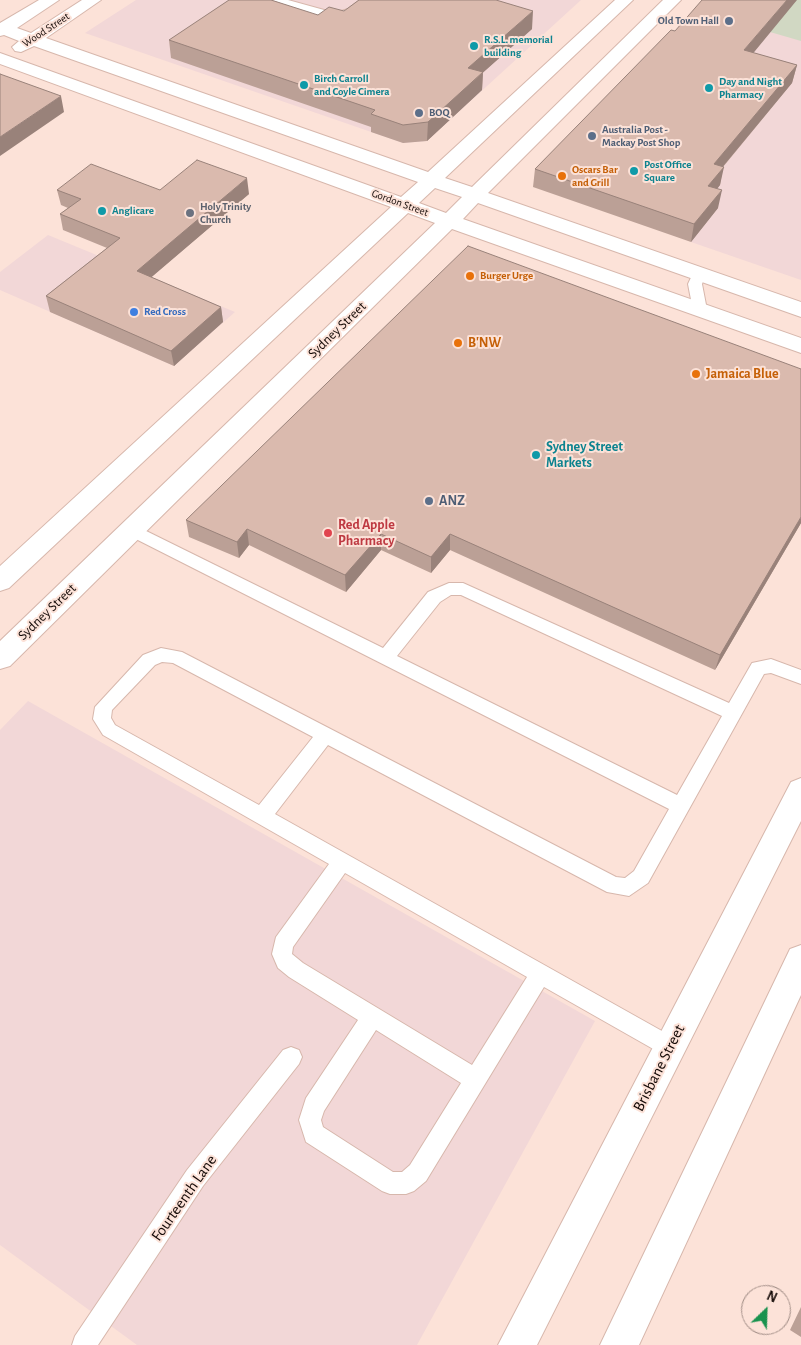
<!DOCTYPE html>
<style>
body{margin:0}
#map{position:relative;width:801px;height:1345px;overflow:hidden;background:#fce2d8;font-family:"Alegreya Sans",sans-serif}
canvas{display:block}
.north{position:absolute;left:741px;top:1285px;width:50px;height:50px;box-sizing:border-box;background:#fce2d8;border:1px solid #9f8b84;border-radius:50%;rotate:24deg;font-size:14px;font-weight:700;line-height:20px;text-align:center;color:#130906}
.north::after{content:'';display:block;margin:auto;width:18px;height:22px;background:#19924e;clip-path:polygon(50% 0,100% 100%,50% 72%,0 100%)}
</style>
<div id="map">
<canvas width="801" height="1345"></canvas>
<div class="north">N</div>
</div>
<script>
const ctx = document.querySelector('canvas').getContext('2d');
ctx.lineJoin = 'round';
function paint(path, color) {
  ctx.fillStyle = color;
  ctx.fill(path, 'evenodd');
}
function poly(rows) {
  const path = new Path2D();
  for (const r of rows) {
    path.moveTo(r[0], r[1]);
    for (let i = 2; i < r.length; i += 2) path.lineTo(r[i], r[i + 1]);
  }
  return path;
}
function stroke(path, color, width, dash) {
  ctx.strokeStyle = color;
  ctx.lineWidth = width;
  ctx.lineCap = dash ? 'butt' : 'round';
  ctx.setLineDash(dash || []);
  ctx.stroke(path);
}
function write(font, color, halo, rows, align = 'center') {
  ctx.font = font + ' "Alegreya Sans",sans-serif';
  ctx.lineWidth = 4;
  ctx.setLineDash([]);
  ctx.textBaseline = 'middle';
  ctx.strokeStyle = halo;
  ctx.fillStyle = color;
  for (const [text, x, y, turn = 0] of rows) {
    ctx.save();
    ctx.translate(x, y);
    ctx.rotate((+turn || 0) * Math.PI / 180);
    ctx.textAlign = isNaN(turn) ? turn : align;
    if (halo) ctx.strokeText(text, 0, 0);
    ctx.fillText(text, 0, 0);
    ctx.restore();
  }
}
paint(poly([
 [136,0,581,0,427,141,403,143,85,33],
 [801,0,801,280,691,242,609,110],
 [48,235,235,312,174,366,0,290,0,272],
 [28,701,595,1021,417,1345,137,1345,0,1245,0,730]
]), '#f2d7d7');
paint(poly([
 [715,0,801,0,801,41,770,32,776,25]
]), '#d1d8c3');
const lane = poly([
 [272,0,288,0,335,13,348,9,360,0,372,0,356,13,336,19,314,15,272,0],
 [699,270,706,274,702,284,707,310,700,314,693,310,688,284,694,271,699,270],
 [132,524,383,648,428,592,449,583,463,583,729,703,752,663,771,659,801,670,801,684,771,673,764,674,648,883,629,896,607,892,328,745,275,814,678,1040,681,1047,678,1054,670,1057,662,1054,544,987,426,1181,414,1191,406,1194,390,1194,382,1191,306,1142,299,1120,306,1098,358,1020,289,977,278,968,272,954,276,937,329,864,103,735,93,719,95,707,143,655,161,648,182,652,616,877,625,878,634,871,669,809,126,534,124,530,126,526,132,524],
 [451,595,461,595,722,716,677,795,397,656,440,602,451,595],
 [162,662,173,663,313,737,259,805,115,725,111,718,112,710,155,665,162,662],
 [345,873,527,977,472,1065,303,963,292,954,293,947,345,873],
 [376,1030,461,1083,410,1165,402,1172,393,1172,323,1127,321,1120,324,1111,376,1030],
 [291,1047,299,1050,302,1057,299,1064,203,1186,98,1345,72,1345,75,1336,187,1170,283,1050,291,1047]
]);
const secondary = poly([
 [39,0,59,0,17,28,31,33,82,0,101,0,46,38,428,172,615,0,633,0,445,178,472,187,663,0,681,0,488,193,801,302,801,317,478,203,463,219,801,338,801,353,452,229,10,666,0,669,0,641,435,223,408,213,9,588,0,591,0,566,391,207,0,64,0,53,401,197,418,182,34,46,21,52,15,51,12,47,19,41,4,35,0,36,0,23,39,0],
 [435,188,462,197,446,213,419,203,435,188],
 [801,778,801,821,537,1345,498,1345,791,782,801,778],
 [801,945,801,995,639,1345,600,1345,790,949,801,945]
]);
stroke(lane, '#d7b7ac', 2);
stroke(secondary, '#d7b7ac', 2);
paint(lane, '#fff');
paint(secondary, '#fff');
paint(poly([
 [318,15,532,29,483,72,482,90,427,141,403,143,371,132,371,127,171,58,169,40],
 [675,31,797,65,792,83,723,167,720,185,717,189,718,208,691,242,533,187,535,169],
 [57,190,160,190,249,194,151,277,221,307,223,322,174,366,50,312,46,296,107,248,63,230,60,214,68,208,61,205],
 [186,520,801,523,715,670,450,550,431,573,381,550,346,592,249,545,239,558,189,537],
 [801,1307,801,1337,790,1330]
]), '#bba096');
paint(poly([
 [787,0,797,0,741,68,744,50],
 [533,11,532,29,468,86,468,68],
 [797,65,792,83,710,182,714,164],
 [483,72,482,90,427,141,428,122],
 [61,96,64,112,0,156,0,137],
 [724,167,720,185,705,204,708,186],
 [247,178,249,194,140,287,137,271],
 [722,190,718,208,691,242,694,224],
 [221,307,223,322,174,366,171,351],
 [801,517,801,523,715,670,720,655],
 [247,529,249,545,239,558,237,542],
 [381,534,381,550,346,592,345,575],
 [450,534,450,550,431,573,431,557]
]), '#99827a');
const building = poly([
 [229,0,271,0,318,15,329,7,344,11,359,0,496,0,533,11,468,68,483,72,428,122,403,125,371,114,375,110,169,40,229,0],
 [702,0,787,0,744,50,797,65,714,164,724,167,708,186,722,190,694,224,535,169,671,30,675,31,702,0],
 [0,74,61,96,0,137,0,74],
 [197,160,247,178,137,271,221,307,171,351,46,296,120,238,60,214,81,199,57,190,91,164,160,190,197,160],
 [468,246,801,369,801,517,720,655,450,534,431,557,381,534,345,575,247,529,237,542,186,520,468,246]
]);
paint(building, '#dabaae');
stroke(building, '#99827a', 1);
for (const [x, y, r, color] of [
 [729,21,5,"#5c6f8a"],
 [474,46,5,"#0f9aa8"],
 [304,85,5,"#0f9aa8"],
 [709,88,5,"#0f9aa8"],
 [419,113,5,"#5c6f8a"],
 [592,136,5,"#5c6f8a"],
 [634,171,5,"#0f9aa8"],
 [562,176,5,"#e8710a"],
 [102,211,5,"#0f9aa8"],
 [190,213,5,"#6b7280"],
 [470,276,5,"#e8710a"],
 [134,312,5,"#3f7fe0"],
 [458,343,5,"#e8710a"],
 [696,374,5,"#e8710a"],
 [536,455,5,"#0f9aa8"],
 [429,501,5,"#5c6f8a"],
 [328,533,5,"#e0444e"]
]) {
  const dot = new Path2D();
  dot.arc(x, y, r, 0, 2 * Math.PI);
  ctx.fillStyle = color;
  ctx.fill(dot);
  stroke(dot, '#fce2d8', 2);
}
write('bold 11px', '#4e5e75', '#fce2d8', [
 ["Old Town Hall",719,21,"right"],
 ["BOQ",429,113],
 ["Australia Post -",602,130],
 ["Mackay Post Shop",602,143]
], 'left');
write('11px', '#130906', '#fce2d8', [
 ["Wood Street",46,30,-33],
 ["Gordon Street",400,203,20]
]);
write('bold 11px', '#0d838f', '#fce2d8', [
 ["R.S.L. memorial",484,40],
 ["building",484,53],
 ["Birch Carroll",314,79],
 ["and Coyle Cimera",314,92],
 ["Day and Night",719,82],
 ["Pharmacy",719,95],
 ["Post Office",644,165],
 ["Square",644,178],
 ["Anglicare",112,211]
], 'left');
write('bold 11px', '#c56008', '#fce2d8', [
 ["Oscars Bar",572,170],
 ["and Grill",572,183],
 ["Burger Urge",480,276]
], 'left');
write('bold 11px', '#5b616d', '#fce2d8', [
 ["Holy Trinity",200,207],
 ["Church",200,220]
], 'left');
write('bold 11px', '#366cbe', '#fce2d8', [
 ["Red Cross",144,312]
], 'left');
write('14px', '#130906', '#fce2d8', [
 ["Sydney Street",337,330,-44],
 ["Sydney Street",47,612,-44]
]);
write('bold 14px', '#c56008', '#fce2d8', [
 ["B'NW",468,343],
 ["Jamaica Blue",706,374]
], 'left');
write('bold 14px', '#0d838f', '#fce2d8', [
 ["Sydney Street",546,447],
 ["Markets",546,463]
], 'left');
write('bold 14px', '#4e5e75', '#fce2d8', [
 ["ANZ",439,501]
], 'left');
write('bold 14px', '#be3a42', '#fce2d8', [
 ["Red Apple",338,525],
 ["Pharmacy",338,541]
], 'left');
write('16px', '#130906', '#fce2d8', [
 ["Brisbane Street",659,1068,-63],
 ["Fourteenth Lane",184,1198,-55]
]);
</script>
